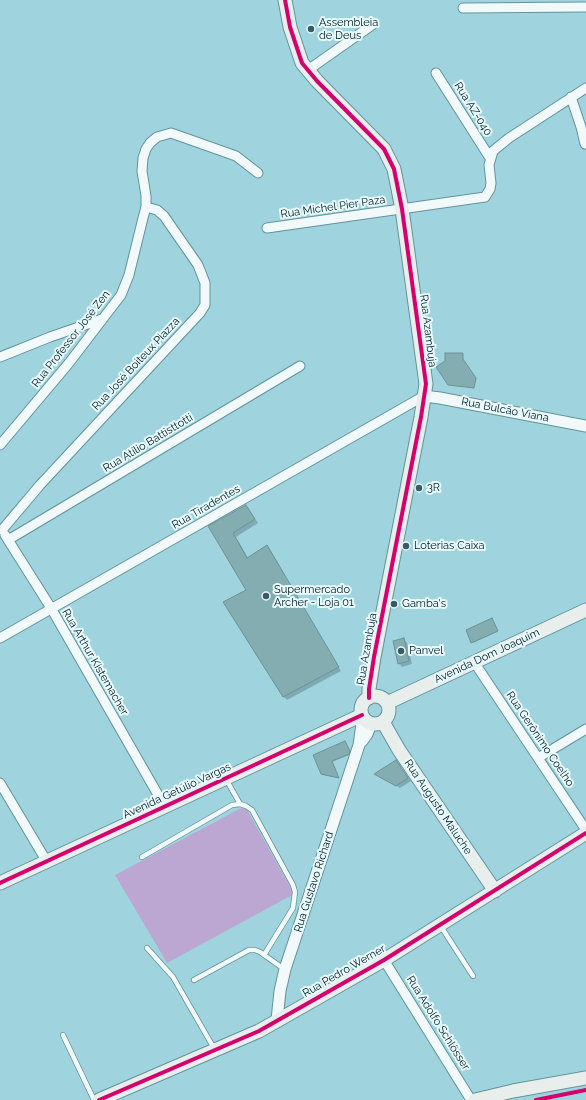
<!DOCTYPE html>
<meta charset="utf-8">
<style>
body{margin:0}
canvas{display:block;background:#9fd4de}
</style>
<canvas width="586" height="1100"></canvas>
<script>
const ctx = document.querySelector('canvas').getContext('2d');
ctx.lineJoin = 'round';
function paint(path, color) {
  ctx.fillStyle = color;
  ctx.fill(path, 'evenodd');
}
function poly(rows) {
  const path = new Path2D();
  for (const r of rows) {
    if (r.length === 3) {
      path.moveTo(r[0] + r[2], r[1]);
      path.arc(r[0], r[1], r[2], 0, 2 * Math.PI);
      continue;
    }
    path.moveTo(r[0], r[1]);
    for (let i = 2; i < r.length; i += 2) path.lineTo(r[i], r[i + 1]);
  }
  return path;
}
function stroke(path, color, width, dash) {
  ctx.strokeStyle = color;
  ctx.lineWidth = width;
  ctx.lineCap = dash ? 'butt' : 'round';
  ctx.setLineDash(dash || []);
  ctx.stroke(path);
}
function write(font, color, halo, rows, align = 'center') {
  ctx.font = font + ' Raleway,sans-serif';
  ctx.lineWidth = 4;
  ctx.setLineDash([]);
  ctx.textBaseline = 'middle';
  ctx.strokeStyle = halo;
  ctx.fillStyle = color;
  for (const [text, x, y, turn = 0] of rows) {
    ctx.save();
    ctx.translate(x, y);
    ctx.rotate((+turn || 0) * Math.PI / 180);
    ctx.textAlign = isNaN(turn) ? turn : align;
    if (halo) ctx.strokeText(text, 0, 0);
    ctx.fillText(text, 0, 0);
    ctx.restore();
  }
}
paint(poly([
 [245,806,294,894,167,963,115,875]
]), '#bca7d2');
paint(poly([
 [463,354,463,361,476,380,474,388,450,385],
 [246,506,258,523,236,537,248,558,267,547,270,550,341,671,287,700,283,696,247,590,210,526],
 [492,620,497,632,473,643,472,642],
 [404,639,407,643,412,664,402,667,399,663],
 [346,743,350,753,349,755,332,762,339,778,323,775,314,755],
 [396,761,411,781,400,788,376,774]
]), '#0003');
const building = poly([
 [445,353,463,353,463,359,476,378,474,388,448,385,436,367,445,361,445,353],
 [246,505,255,519,233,533,247,558,267,545,339,667,283,697,223,602,246,590,208,526,246,505],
 [492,618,498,631,471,643,466,630,492,618],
 [404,638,409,661,398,664,393,641,404,638],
 [345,741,350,751,349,754,332,761,339,778,321,774,313,755,345,741],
 [396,760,408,778,396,786,374,774,396,760]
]);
paint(building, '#83adb0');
stroke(building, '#6b9396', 1);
const service = poly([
 [226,779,240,804],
 [142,857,232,805,240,804,246,806,252,810,293,885,295,892,293,908,264,955],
 [440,925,473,976],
 [147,948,173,977,215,1050],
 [194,980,249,950,255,950,260,952,284,969],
 [63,1035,94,1100]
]);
const minor = poly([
 [463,8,586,7],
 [308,70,372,25],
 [436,73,490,158],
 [571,97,581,127,585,144],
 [267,228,485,197,490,189,491,183,489,165,493,151,509,138,586,88],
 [0,357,50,337,102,319],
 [0,445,69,363,121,295,129,275,143,218,146,207,146,196,142,171,143,158,146,149,150,143,157,137,171,133,236,156,258,173],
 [2,530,40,485,200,313,205,305,205,283,198,265,164,216,157,210,146,207],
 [5,535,51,608,165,807],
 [8,540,300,366],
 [0,638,424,396],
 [474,662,586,830],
 [538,758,586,729],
 [0,783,47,862],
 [384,960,471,1100]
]);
const tertiary = poly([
 [424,396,440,398,586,426],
 [362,741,367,734,371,724],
 [277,1020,280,991,285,969,359,745,362,724,359,720,355,719]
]);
const secondary = poly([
 [285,0,290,27,302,63,317,81,384,149,394,169,402,209,426,384,421,417,374,657,369,689,369,698],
 [375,710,14],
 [387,703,586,610],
 [383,722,399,750,495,891],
 [0,883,362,715],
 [99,1100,259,1031,384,960,586,833],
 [475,1100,513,1091,586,1078]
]);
stroke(service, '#63939b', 6);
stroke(minor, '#63939b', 11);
stroke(tertiary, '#63939b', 13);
stroke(secondary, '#63939b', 15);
stroke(service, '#f1f9fa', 4.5);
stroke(minor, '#f1f9fa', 9);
stroke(tertiary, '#f1f9fa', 11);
stroke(secondary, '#e7eeec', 13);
stroke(poly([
 [285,0,290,27,302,63,317,81,384,149,394,169,402,209,426,384,421,417,374,657,369,689,369,698],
 [0,883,362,715],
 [99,1100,259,1031,384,960,586,833],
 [536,1100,586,1090]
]), '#d6006c', 4);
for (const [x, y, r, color] of [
 [311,29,4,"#385c63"],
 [419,488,4,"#385c63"],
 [406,546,4,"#385c63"],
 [266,596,4,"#385c63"],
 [394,604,4,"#385c63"],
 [401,651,4,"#385c63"]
]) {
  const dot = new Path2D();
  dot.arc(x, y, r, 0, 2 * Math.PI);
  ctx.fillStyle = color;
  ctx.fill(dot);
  stroke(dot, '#e8fafd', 1.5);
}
write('11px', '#001c21', '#e8fafd', [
 ["Assembleia",319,23],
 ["de Deus",319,36],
 ["3R",427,488],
 ["Loterias Caixa",414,546],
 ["Supermercado",274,590],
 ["Archer - Loja 01",274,603],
 ["Gamba's",402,604],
 ["Panvel",409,651]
], 'left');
write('11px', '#001c21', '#e8fafd', [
 ["Rua AZ-040",473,109,58],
 ["Rua Michel Pier Paza",333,207,-8],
 ["Rua Azambuja",428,331,83],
 ["Rua Professor José Zen",71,339,-52],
 ["Rua José Boiteux Piazza",136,364,-47],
 ["Rua Bulcão Viana",505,410,11],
 ["Rua Atílio Battisttotti",148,443,-31],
 ["Rua Tiradentes",206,507,-30],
 ["Rua Azambuja",367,649,-80],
 ["Avenida Dom Joaquim",487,656,-25],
 ["Rua Arthur Kistemacher",95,662,60],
 ["Rua Gerônimo Coelho",540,739,56],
 ["Avenida Getúlio Vargas",177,791,-25],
 ["Rua Augusto Maluche",438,807,56],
 ["Rua Gustavo Richard",314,882,-72],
 ["Rua Pedro Werner",344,971,-30],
 ["Rua Adolfo Schlösser",438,1023,58]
]);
</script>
